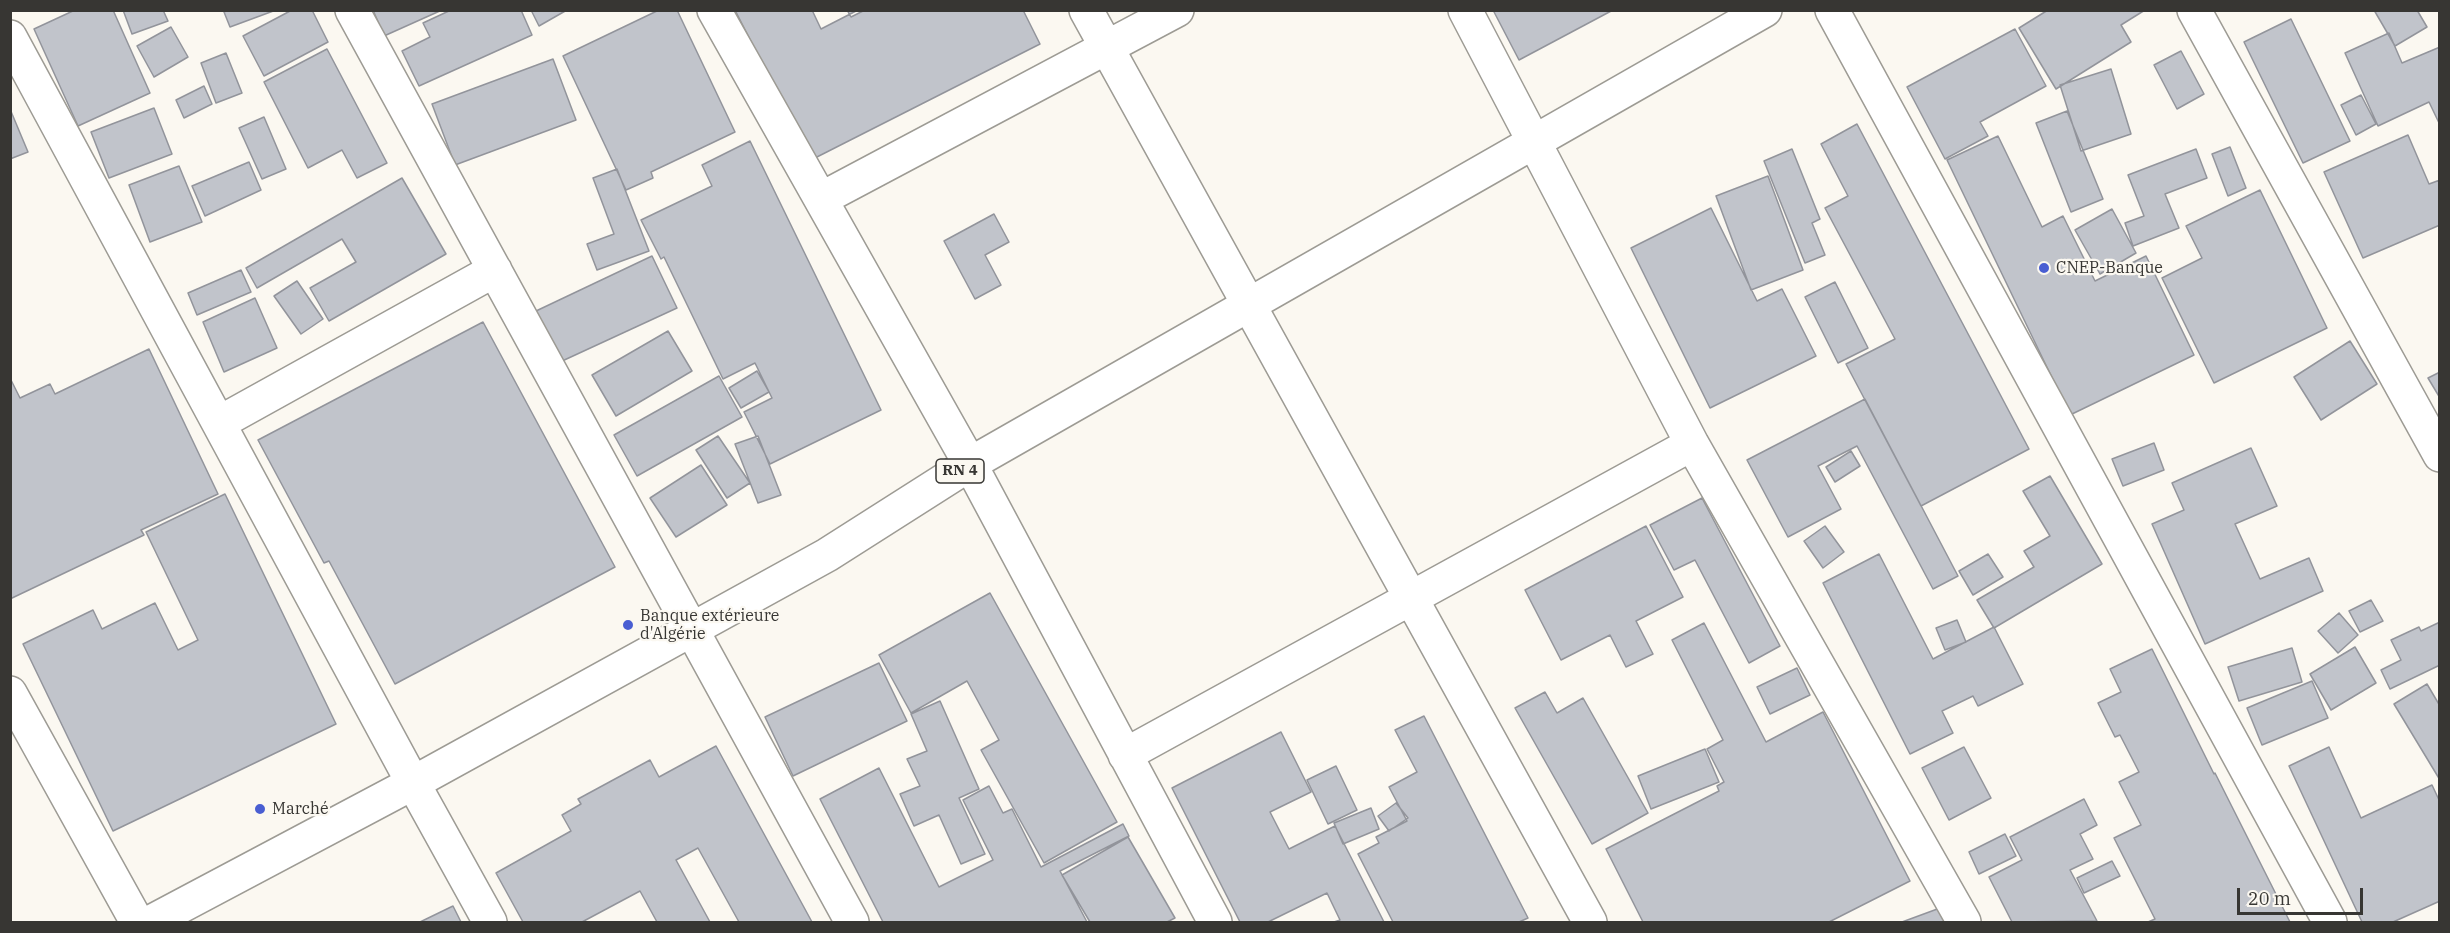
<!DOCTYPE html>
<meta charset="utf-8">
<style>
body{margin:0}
#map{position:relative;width:2450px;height:933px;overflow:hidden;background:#fbf8f1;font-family:"IBM Plex Serif",serif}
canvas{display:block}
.frame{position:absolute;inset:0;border:12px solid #373633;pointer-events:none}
.scale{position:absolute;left:2237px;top:888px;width:126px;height:27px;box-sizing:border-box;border:3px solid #373633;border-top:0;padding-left:8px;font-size:18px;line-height:21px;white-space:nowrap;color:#373633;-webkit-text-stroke:4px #fbf8f1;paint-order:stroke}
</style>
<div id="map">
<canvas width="2450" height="933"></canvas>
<div class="frame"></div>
<div class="scale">20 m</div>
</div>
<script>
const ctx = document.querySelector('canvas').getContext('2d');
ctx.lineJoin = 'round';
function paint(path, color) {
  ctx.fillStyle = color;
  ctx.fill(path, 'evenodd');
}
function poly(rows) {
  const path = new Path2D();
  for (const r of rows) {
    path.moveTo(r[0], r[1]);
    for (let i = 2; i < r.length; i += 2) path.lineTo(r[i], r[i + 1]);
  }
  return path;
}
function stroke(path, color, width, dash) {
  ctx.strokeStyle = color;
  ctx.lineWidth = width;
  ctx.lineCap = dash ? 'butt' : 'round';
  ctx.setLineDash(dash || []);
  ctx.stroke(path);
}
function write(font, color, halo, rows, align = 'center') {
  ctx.font = font + ' "IBM Plex Serif",serif';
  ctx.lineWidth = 4.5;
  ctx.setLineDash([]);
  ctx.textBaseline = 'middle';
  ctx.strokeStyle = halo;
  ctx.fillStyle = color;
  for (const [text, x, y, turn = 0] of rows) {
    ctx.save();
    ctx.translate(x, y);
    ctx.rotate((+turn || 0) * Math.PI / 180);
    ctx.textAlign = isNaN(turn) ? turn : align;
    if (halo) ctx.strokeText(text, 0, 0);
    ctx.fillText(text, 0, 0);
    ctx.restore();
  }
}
const building = poly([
 [75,10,113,10,150,93,78,126,34,29,75,10],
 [123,10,163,10,168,21,132,34,123,10],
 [228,10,276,10,230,27,224,12,228,10],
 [292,10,312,10,328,42,264,76,243,36,292,10],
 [373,10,442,10,384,36,373,10],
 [451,10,521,10,532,35,419,86,402,51,430,37,423,23,451,10],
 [531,10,567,10,539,26,531,10],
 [659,10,677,10,735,132,651,172,653,178,626,190,563,56,659,10],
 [735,10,812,10,821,29,858,10,1023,10,1040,44,811,160,735,10],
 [847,10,865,10,851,17,847,10],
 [1493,10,1613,10,1519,60,1493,10],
 [2048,10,2145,10,2121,25,2131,42,2056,89,2019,28,2048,10],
 [2374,10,2417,10,2427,27,2395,46,2374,10],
 [2291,19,2350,141,2303,163,2244,42,2291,19],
 [171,27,188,57,154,77,137,46,171,27],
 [2015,29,2046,86,1980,122,1988,136,1945,159,1907,87,2015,29],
 [2389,33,2402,63,2440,47,2440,125,2429,102,2378,126,2345,53,2389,33],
 [327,49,387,163,357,178,342,150,308,168,264,82,327,49],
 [2181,51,2204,94,2177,109,2154,65,2181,51],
 [226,53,242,93,216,103,201,63,226,53],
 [553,59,576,120,455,165,432,104,553,59],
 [2111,69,2131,134,2081,151,2060,85,2111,69],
 [204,86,212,104,184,118,176,100,204,86],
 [2361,95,2376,124,2356,135,2341,105,2361,95],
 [154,108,172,154,109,178,91,132,154,108],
 [10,109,28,152,10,159,10,109],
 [2067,111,2103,199,2071,212,2036,123,2067,111],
 [264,117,286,169,262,179,239,128,264,117],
 [1857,124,2029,449,1921,506,1846,364,1895,339,1825,208,1848,196,1821,144,1857,124],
 [2408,135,2429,184,2440,180,2440,225,2363,258,2324,172,2408,135],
 [1998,136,2042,227,2063,216,2095,281,2146,256,2194,355,2070,415,1947,160,1998,136],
 [750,141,881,410,770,464,744,412,772,398,755,363,723,379,664,257,661,259,641,220,712,186,702,165,750,141],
 [2230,147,2246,188,2228,196,2212,154,2230,147],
 [1792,149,1820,219,1812,223,1825,255,1805,263,1764,161,1792,149],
 [2196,149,2207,178,2165,194,2179,228,2133,246,2125,223,2144,216,2128,175,2196,149],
 [249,162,261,190,205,216,192,186,249,162],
 [179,166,202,222,150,242,129,185,179,166],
 [617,169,649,251,597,270,587,244,614,234,593,178,617,169],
 [1768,176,1803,270,1751,290,1716,196,1768,176],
 [402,178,446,254,329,321,310,288,356,262,342,239,257,288,246,268,402,178],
 [2260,190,2327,328,2214,383,2162,278,2202,258,2186,226,2260,190],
 [1711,208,1757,301,1782,289,1816,356,1710,408,1631,248,1711,208],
 [2112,209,2136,253,2100,274,2075,230,2112,209],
 [994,214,1009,242,985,255,1001,285,975,299,944,241,994,214],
 [652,256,677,308,560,362,536,311,652,256],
 [241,270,251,292,197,315,188,293,241,270],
 [297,281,323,319,301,334,274,296,297,281],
 [1835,282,1868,348,1838,363,1805,297,1835,282],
 [255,298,277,348,224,372,203,322,255,298],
 [483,322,615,567,395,684,329,561,324,563,258,440,483,322],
 [668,331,692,371,616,416,592,375,668,331],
 [2350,341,2377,384,2321,420,2294,377,2350,341],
 [149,349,218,494,141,530,144,535,10,599,10,378,20,398,50,384,55,394,149,349],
 [757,371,769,392,741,408,729,388,757,371],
 [2440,372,2440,398,2428,378,2440,372],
 [719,376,742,417,637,476,614,435,719,376],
 [1865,399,1958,576,1933,589,1857,446,1818,466,1841,509,1788,537,1747,460,1865,399],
 [718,436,750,483,727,498,696,450,718,436],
 [758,436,781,495,758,503,735,444,758,436],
 [2154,443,2164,470,2123,486,2112,459,2154,443],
 [2251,448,2277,506,2235,524,2260,579,2309,558,2323,591,2205,644,2152,524,2184,510,2172,483,2251,448],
 [1851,451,1860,466,1835,482,1826,467,1851,451],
 [701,465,727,505,676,537,650,498,701,465],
 [2050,476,2102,564,1994,628,1977,600,2034,567,2024,551,2050,536,2023,491,2050,476],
 [225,494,336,724,113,831,23,644,93,610,102,629,155,603,178,650,198,640,146,532,225,494],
 [1702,498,1780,646,1749,663,1695,560,1674,570,1650,525,1702,498],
 [1646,526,1683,597,1636,621,1653,654,1626,667,1610,635,1561,660,1525,590,1646,526],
 [1825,526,1844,552,1823,568,1804,541,1825,526],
 [1879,554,1933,659,1994,627,2023,684,1978,706,1973,696,1942,711,1953,733,1910,754,1823,583,1879,554],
 [1988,554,2003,577,1973,595,1959,571,1988,554],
 [990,593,1117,822,1044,863,981,750,999,740,967,681,911,713,879,655,990,593],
 [2371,600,2383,621,2360,632,2349,611,2371,600],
 [2339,613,2358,635,2338,653,2318,631,2339,613],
 [1957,620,1966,642,1945,650,1936,628,1957,620],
 [2440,622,2440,665,2390,689,2381,670,2401,660,2391,640,2419,627,2421,631,2440,622],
 [1704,623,1766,742,1823,712,1910,881,1829,922,1643,922,1606,849,1719,791,1717,786,1724,782,1707,749,1723,740,1672,640,1704,623],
 [2355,647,2376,683,2331,710,2310,674,2355,647],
 [2292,648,2302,682,2239,701,2228,667,2292,648],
 [2152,649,2214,774,2215,773,2290,922,2148,922,2155,919,2114,838,2141,825,2119,782,2139,772,2120,735,2115,737,2098,703,2121,692,2110,669,2152,649],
 [879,663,907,721,793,776,765,717,879,663],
 [1797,668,1810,695,1770,714,1757,687,1797,668],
 [2312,681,2328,718,2262,745,2247,708,2312,681],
 [2427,684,2440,706,2440,780,2394,704,2427,684],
 [1545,692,1557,713,1583,698,1648,813,1592,844,1515,708,1545,692],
 [940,701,979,789,959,798,985,854,961,864,939,815,914,826,900,794,920,786,907,759,927,751,911,714,940,701],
 [1424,716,1528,918,1519,922,1393,922,1358,854,1379,843,1376,837,1407,821,1389,787,1417,772,1395,730,1424,716],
 [1281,732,1311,792,1270,812,1289,849,1335,826,1384,922,1334,922,1340,920,1327,893,1268,922,1240,922,1172,788,1281,732],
 [716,746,812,922,739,922,698,848,676,860,710,922,657,922,640,891,582,922,523,922,496,873,571,831,562,815,581,804,578,799,650,760,659,777,716,746],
 [1964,747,1991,798,1949,820,1922,768,1964,747],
 [2329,747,2361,818,2432,785,2440,802,2440,901,2393,922,2362,922,2289,766,2329,747],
 [1705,749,1719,782,1651,809,1638,776,1705,749],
 [1336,766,1357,810,1328,824,1307,780,1336,766],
 [879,768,939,887,993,860,963,800,989,786,1003,813,1012,809,1041,867,1123,824,1129,836,1060,871,1087,922,883,922,820,799,879,768],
 [2084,799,2097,825,2080,834,2093,859,2070,870,2097,921,2012,922,1989,877,2022,860,2010,837,2084,799],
 [1396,803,1408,818,1389,831,1378,816,1396,803],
 [1371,808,1379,829,1343,844,1334,823,1371,808],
 [2005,834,2016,856,1979,874,1969,852,2005,834],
 [1128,837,1175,918,1167,922,1090,922,1062,875,1128,837],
 [2112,861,2120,876,2084,893,2077,878,2112,861],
 [453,906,461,922,420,922,453,906],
 [1940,908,1946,922,1902,922,1940,908]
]);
paint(building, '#c1c4cb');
stroke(building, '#92949b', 1.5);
const minor = poly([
 [352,10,852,922],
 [714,10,970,464,1215,922],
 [1086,10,1590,922],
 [1465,10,1692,444,1964,922],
 [1832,10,2330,922],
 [2194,10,2440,455],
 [10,37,413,783,490,922],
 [821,199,1177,10],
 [219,423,495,270],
 [10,693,137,922],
 [1125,755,1692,444]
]);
const major = poly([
 [151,922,413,783,827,555,970,464,1765,10]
]);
stroke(minor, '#9d9b94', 36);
stroke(major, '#9d9b94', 36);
stroke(minor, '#fff', 33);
stroke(major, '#fff', 33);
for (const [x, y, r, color] of [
 [2044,268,6,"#495ed2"],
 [628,625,6,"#495ed2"],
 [260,809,6,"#495ed2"]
]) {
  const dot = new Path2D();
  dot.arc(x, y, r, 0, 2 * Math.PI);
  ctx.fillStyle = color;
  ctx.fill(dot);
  stroke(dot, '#fbf8f1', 2);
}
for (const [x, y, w] of [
 [960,471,48]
]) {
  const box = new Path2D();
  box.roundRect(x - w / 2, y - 12, w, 24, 4.5);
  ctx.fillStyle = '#fbf8f1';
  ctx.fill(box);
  stroke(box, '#373633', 1.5);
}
write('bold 15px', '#373633', null, [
 ["RN 4",960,471]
]);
write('16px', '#373633', '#fbf8f1', [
 ["CNEP-Banque",2056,268],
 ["Banque extérieure",640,616],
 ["d'Algérie",640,634],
 ["Marché",272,809]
], 'left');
</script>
